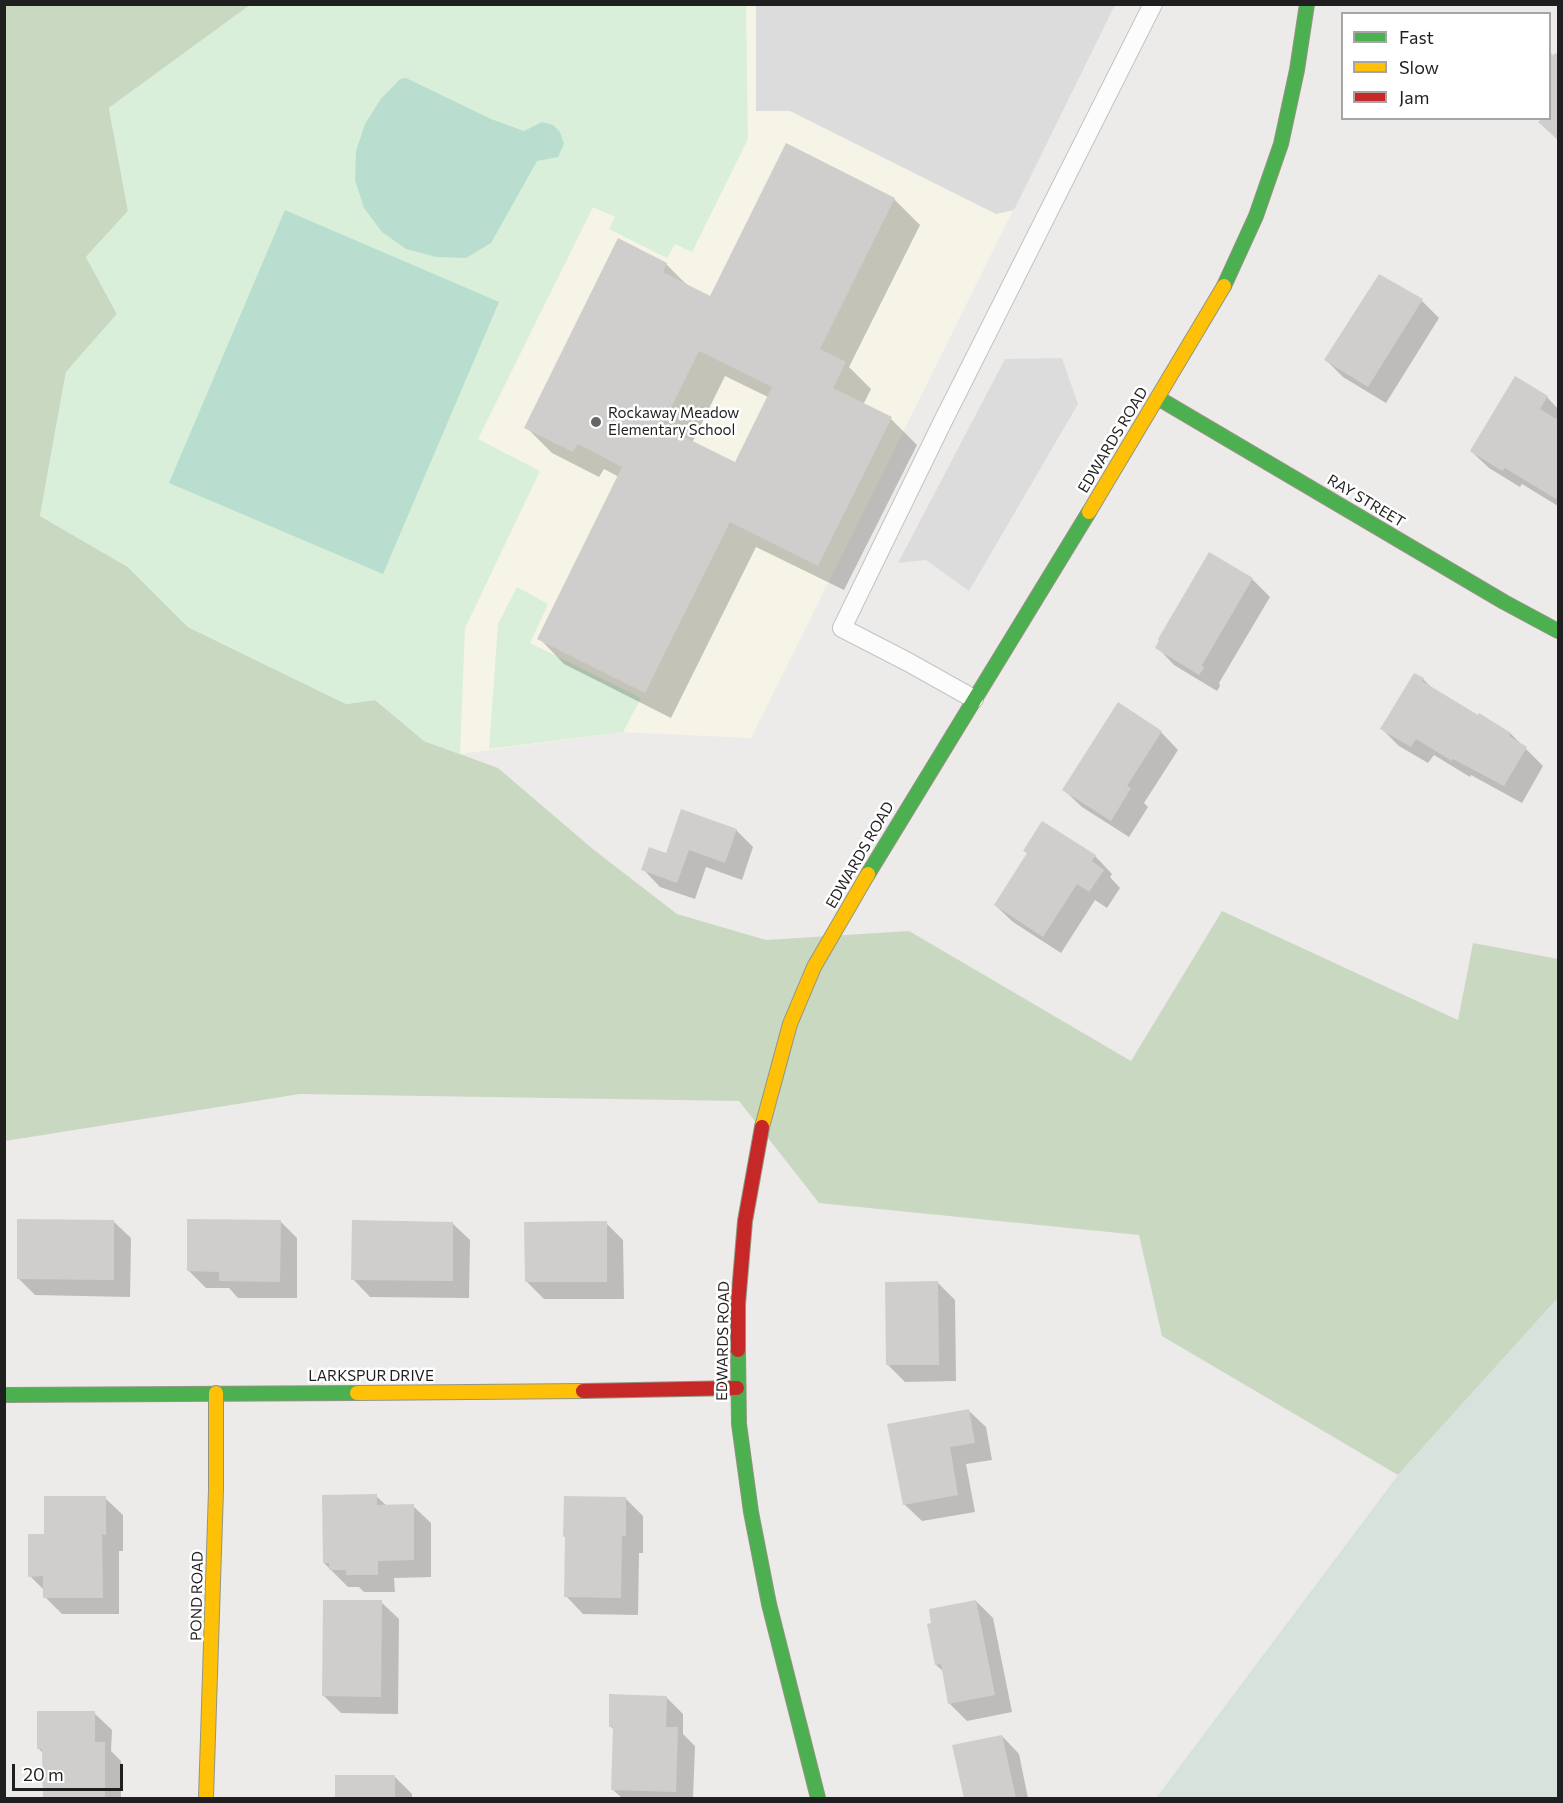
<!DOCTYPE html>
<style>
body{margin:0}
#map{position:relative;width:1563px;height:1803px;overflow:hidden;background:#edebe9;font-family:Commissioner,sans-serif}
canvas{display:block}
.frame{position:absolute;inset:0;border:6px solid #1f1f1f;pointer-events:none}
.legend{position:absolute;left:1341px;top:12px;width:210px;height:108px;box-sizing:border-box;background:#fff;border:2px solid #a5a5a5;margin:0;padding:8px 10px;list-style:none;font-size:18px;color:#1f1f1f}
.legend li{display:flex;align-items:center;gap:12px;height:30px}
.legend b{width:30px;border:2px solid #a5a5a5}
.scale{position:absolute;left:12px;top:1764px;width:111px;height:27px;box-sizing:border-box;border:3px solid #1f1f1f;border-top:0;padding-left:8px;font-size:18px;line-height:21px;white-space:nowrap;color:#1f1f1f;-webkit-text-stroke:4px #fff;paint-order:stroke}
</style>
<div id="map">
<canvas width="1563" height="1803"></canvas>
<div class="frame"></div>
<ul class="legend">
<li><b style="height:8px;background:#4caf50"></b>Fast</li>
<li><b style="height:8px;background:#ffc107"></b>Slow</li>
<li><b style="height:8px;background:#c62828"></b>Jam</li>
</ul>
<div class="scale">20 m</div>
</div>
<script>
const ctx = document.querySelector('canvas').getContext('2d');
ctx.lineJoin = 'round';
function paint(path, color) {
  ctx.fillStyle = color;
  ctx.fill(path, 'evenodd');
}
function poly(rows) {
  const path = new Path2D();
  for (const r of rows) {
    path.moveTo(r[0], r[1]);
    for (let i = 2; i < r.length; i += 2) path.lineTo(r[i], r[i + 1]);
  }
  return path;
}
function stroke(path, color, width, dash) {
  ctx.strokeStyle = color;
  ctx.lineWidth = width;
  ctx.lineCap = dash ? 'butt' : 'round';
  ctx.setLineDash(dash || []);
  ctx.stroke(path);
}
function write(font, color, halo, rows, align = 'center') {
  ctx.font = font + ' Commissioner,sans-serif';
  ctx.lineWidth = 5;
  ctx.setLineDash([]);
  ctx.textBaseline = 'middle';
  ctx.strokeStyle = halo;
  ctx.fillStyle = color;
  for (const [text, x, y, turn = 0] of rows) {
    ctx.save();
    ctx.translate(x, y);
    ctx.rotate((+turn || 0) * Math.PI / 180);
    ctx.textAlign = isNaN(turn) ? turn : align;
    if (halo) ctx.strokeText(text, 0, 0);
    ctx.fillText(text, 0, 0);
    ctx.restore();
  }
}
paint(poly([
 [250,5,1115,5,751,738,623,732,460,754]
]), '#f5f4e6');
paint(poly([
 [5,5,250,5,109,108,128,211,86,257,117,314,66,372,40,516,128,567,188,627,346,704,375,700,424,741,498,768,594,850,677,914,766,940,909,931,1131,1061,1222,911,1458,1020,1473,943,1558,959,1558,1298,1398,1475,1162,1336,1139,1235,819,1203,739,1101,300,1094,5,1141]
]), '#c9d8c1');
paint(poly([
 [1558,1298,1558,1798,1156,1798,1398,1475]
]), '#d8e2dc');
paint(poly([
 [250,5,746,5,748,139,692,252,675,244,667,258,609,229,615,217,593,207,478,439,540,471,465,628,460,754,424,741,376,700,346,704,188,627,128,567,40,516,66,372,117,314,86,257,128,211,109,108],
 [517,587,548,604,530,643,641,698,623,732,489,749,498,624]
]), '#d9efda');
paint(poly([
 [406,78,491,119,524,131,542,122,553,125,560,132,564,144,558,157,537,161,491,243,466,258,436,257,406,249,382,232,364,208,355,180,356,151,365,124,380,100,400,79],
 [285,210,499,302,383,574,169,483]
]), '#b9decf');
paint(poly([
 [756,5,756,4,1115,5,1014,210,996,214,790,111,756,111],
 [1062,358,1078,404,969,591,926,560,898,563,1005,359]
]), '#dddcdc');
paint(poly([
 [1550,54,1553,58,1556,55,1558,57,1558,140,1540,122,1550,118],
 [894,199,920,225,849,367,871,389,863,405,891,419,917,445,844,590,756,547,671,718,564,664,539,638,619,477,604,469,599,477,552,453,526,427,666,264,689,287,710,298],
 [725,376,768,397,735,464,692,443],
 [1422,301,1439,318,1386,403,1343,377,1325,359],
 [1547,397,1558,409,1558,506,1522,484,1520,487,1489,468,1471,451],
 [1209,554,1252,579,1270,597,1219,683,1220,686,1217,691,1174,665,1157,647],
 [1415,675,1423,679,1434,690,1479,718,1479,715,1511,734,1543,766,1522,803,1471,775,1470,777,1434,755,1428,763,1399,746,1382,729],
 [1161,732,1178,750,1144,803,1148,807,1129,837,1082,807,1064,790],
 [736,830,753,847,742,880,706,867,695,899,660,887,643,869,667,855],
 [1029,854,1095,856,1112,874,1110,877,1120,888,1107,908,1095,900,1061,953,1013,922,995,905],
 [113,1221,131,1238,130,1297,35,1295,18,1278],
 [280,1221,297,1238,297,1298,238,1298,229,1288,206,1288,189,1271],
 [452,1223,470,1240,469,1298,370,1297,353,1279],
 [606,1223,623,1240,624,1299,544,1299,526,1281],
 [937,1282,955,1300,956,1381,905,1382,887,1364],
 [968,1410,986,1427,992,1460,966,1464,975,1512,922,1521,904,1504],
 [376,1496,387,1506,413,1506,431,1523,431,1577,394,1578,395,1592,364,1592,359,1587,348,1587,324,1563],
 [105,1498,123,1515,123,1551,119,1551,119,1614,62,1614,45,1597,45,1591,30,1576,45,1535],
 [626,1499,643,1516,643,1553,639,1553,638,1615,583,1614,566,1596,567,1539,564,1536],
 [976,1601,993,1618,1012,1712,967,1721,950,1704,944,1672,936,1665],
 [381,1602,399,1619,398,1714,341,1713,324,1696],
 [666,1697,683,1714,683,1734,695,1746,693,1798,622,1798,613,1790,614,1730,610,1726],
 [94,1713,112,1730,111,1751,121,1761,121,1798,44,1798,44,1754,39,1749],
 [1002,1736,1019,1754,1028,1798,966,1798,954,1746],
 [336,1776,395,1777,412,1794,412,1798,336,1798]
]), '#0003');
paint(poly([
 [1550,52,1553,55,1556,53,1558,55,1558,140,1538,122,1542,118,1550,118],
 [786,143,895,198,820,349,846,362,833,388,892,417,818,566,730,522,645,693,537,639,622,467,578,444,573,452,524,428,618,238,667,263,663,272,710,296],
 [699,351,772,387,735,462,662,426],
 [1379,274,1423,299,1368,387,1324,360],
 [1515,376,1548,396,1540,409,1558,420,1558,494,1556,499,1505,468,1502,471,1470,451],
 [1209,552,1253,578,1202,665,1204,668,1199,675,1155,648,1159,640,1158,639],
 [1414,673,1424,678,1422,681,1478,715,1479,713,1511,733,1509,736,1527,747,1504,786,1453,759,1452,761,1416,739,1411,747,1380,729],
 [1118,702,1162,731,1127,786,1131,788,1111,821,1062,790],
 [681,809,737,829,725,863,689,850,677,883,641,870,649,847,666,853],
 [1042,821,1096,855,1092,861,1104,870,1089,892,1077,884,1043,937,994,905,1027,853,1023,851],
 [17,1219,114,1220,114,1280,17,1279],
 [187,1219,281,1220,280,1282,219,1281,219,1272,187,1271],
 [352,1220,453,1222,453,1281,351,1280],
 [607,1221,607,1282,525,1282,524,1222],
 [938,1281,939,1365,886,1365,885,1282],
 [969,1409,975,1443,950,1447,958,1495,903,1505,887,1424],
 [377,1494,377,1505,414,1504,414,1560,378,1561,378,1575,346,1575,346,1570,329,1570,329,1563,323,1563,322,1495],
 [44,1496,106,1496,106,1535,102,1534,103,1598,43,1598,43,1576,28,1577,28,1534,44,1534],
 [564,1496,626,1497,626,1536,622,1536,621,1598,564,1597,565,1536,563,1537],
 [323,1600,382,1600,381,1697,322,1696],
 [976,1600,995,1695,948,1704,941,1664,935,1665,927,1624,931,1623,929,1609],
 [609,1694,667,1696,666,1727,678,1727,676,1792,611,1790,613,1727,609,1727],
 [37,1711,95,1711,95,1742,105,1742,105,1798,43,1798,42,1749,37,1749],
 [1002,1735,1016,1798,964,1798,952,1745],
 [335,1775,395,1775,395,1798,335,1798]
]), '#d0cecc');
const lane = poly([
 [974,699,908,662,842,628,943,421,1153,4]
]);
const fast = poly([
 [1224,286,1256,216,1281,144,1297,70,1307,4],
 [1158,398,1504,602,1558,631],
 [868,874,1089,512],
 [738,1350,739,1424,751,1512,769,1604,818,1798],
 [4,1395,357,1393]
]);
const slow = poly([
 [1089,512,1224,286],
 [762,1127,790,1024,814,967,868,874],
 [357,1393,583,1391],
 [206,1798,216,1490,216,1393]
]);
const jam = poly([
 [738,1350,738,1304,745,1221,762,1127],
 [583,1391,737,1388]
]);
stroke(lane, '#c4c3c2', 20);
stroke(fast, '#939583', 16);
stroke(slow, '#939583', 16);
stroke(jam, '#939583', 16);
stroke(lane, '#fcfcfc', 18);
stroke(fast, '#4caf50', 14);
stroke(slow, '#ffc107', 14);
stroke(jam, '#c62828', 14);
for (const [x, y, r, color] of [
 [596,422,6,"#676666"]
]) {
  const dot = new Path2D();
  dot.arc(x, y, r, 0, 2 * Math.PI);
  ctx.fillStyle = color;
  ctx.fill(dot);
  stroke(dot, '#fff', 2);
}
write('15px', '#1f1f1f', '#fff', [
 ["Rockaway Meadow",608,413],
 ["Elementary School",608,430]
], 'left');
write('15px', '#1f1f1f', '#fff', [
 ["EDWARDS ROAD",1113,440,-59],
 ["RAY STREET",1366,501,31],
 ["EDWARDS ROAD",860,855,-60],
 ["EDWARDS ROAD",723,1341,-89],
 ["LARKSPUR DRIVE",371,1376],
 ["POND ROAD",197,1596,-89]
]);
</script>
